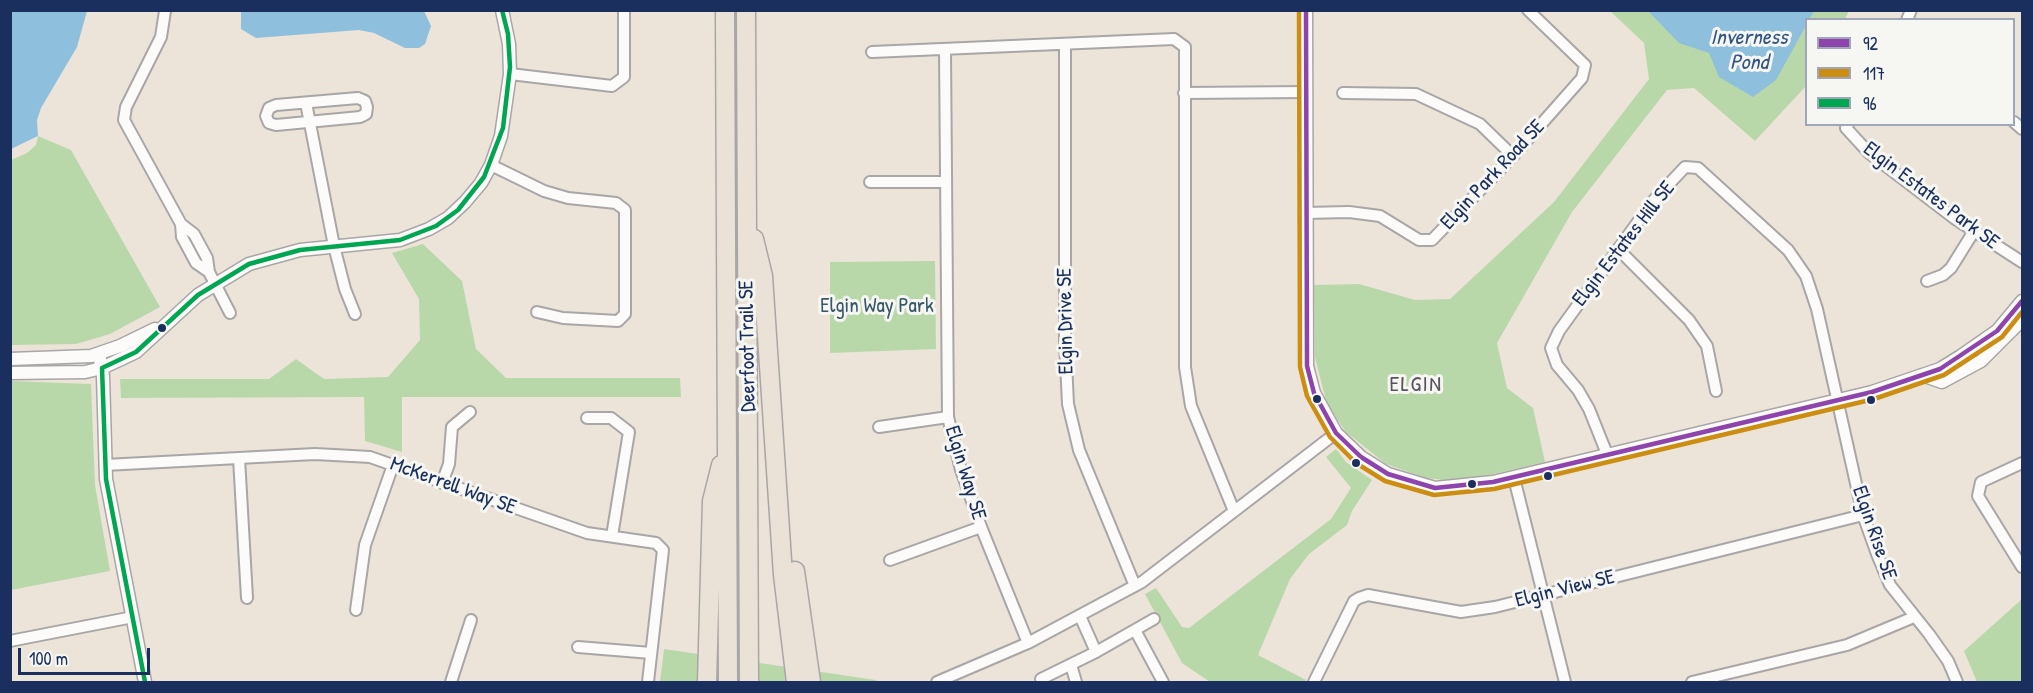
<!DOCTYPE html>
<style>
body{margin:0}
#map{position:relative;width:2033px;height:693px;overflow:hidden;background:#ece4d9;font-family:"Patrick Hand",sans-serif}
canvas{display:block}
.frame{position:absolute;inset:0;border:12px solid #1b2f5e;pointer-events:none}
.legend{position:absolute;left:1805px;top:18px;width:210px;height:108px;box-sizing:border-box;background:#f6f6f2;border:2px solid #9ea6b7;margin:0;padding:8px 10px;list-style:none;font-size:18px;color:#1b2f5e}
.legend li{display:flex;align-items:center;gap:12px;height:30px}
.legend b{width:30px;border:2px solid #9ea6b7}
.scale{position:absolute;left:18px;top:648px;width:132px;height:27px;box-sizing:border-box;border:3px solid #1b2f5e;border-top:0;padding-left:8px;font-size:18px;line-height:21px;white-space:nowrap;color:#1b2f5e;-webkit-text-stroke:4px #f6f6f2;paint-order:stroke}
</style>
<div id="map">
<canvas width="2033" height="693"></canvas>
<div class="frame"></div>
<ul class="legend">
<li><b style="height:8px;background:#8e44ad"></b>92</li>
<li><b style="height:8px;background:#cb8e13"></b>117</li>
<li><b style="height:8px;background:#00a651"></b>96</li>
</ul>
<div class="scale">100 m</div>
</div>
<script>
const ctx = document.querySelector('canvas').getContext('2d');
ctx.lineJoin = 'round';
function paint(path, color) {
  ctx.fillStyle = color;
  ctx.fill(path, 'evenodd');
}
function poly(rows) {
  const path = new Path2D();
  for (const r of rows) {
    path.moveTo(r[0], r[1]);
    for (let i = 2; i < r.length; i += 2) path.lineTo(r[i], r[i + 1]);
  }
  return path;
}
function stroke(path, color, width, dash) {
  ctx.strokeStyle = color;
  ctx.lineWidth = width;
  ctx.lineCap = dash ? 'butt' : 'round';
  ctx.setLineDash(dash || []);
  ctx.stroke(path);
}
function write(font, color, halo, rows, align = 'center') {
  ctx.font = font + ' "Patrick Hand",sans-serif';
  ctx.lineWidth = 6;
  ctx.setLineDash([]);
  ctx.textBaseline = 'middle';
  ctx.strokeStyle = halo;
  ctx.fillStyle = color;
  for (const [text, x, y, turn = 0] of rows) {
    ctx.save();
    ctx.translate(x, y);
    ctx.rotate((+turn || 0) * Math.PI / 180);
    ctx.textAlign = isNaN(turn) ? turn : align;
    if (halo) ctx.strokeText(text, 0, 0);
    ctx.fillText(text, 0, 0);
    ctx.restore();
  }
}
paint(poly([
 [1610,11,1849,11,1845,19,1806,20,1806,86,1755,141,1694,88,1667,90,1572,212,1497,343,1507,388,1533,408,1545,462,1472,479,1453,481,1426,478,1386,464,1346,432,1327,405,1315,357,1314,285,1359,284,1415,300,1450,299,1554,202,1649,79,1644,43],
 [38,136,71,150,160,307,110,334,76,344,11,345,11,160,27,153,36,145],
 [423,244,462,281,476,349,506,378,680,378,681,397,402,397,402,452,365,441,364,397,121,398,120,379,269,379,296,359,324,379,388,377,420,340,419,299,392,253],
 [935,261,936,349,830,353,830,262],
 [11,381,91,384,95,485,110,571,11,590],
 [1336,449,1346,462,1372,480,1352,511,1347,525,1309,554,1290,579,1258,655,1306,680,1305,682,1210,682,1182,663,1145,594,1156,588,1182,627,1189,628,1331,519,1351,488,1326,457],
 [2022,599,2022,682,1977,682,1964,651],
 [664,649,876,680,878,682,660,682]
]), '#b9d8aa');
paint(poly([
 [10,11,87,11,77,47,41,108,37,120,38,136,11,149],
 [241,11,424,11,431,26,425,44,419,48,405,48,374,33,359,30,256,38,241,29],
 [1648,11,1648,10,1814,11,1776,80,1753,97,1719,77,1709,53,1679,43]
]), '#8ebfdc');
const minor = poly([
 [165,11,161,37,126,107,124,120,181,224,182,237,196,263,209,272],
 [1907,20,1911,10],
 [1065,45,1065,342,1068,404,1079,450,1135,586],
 [945,50,948,417,961,470,981,527,1028,643,1142,582,1336,433],
 [872,52,1174,39,1185,47,1185,367,1191,406,1234,511],
 [510,74,612,86,624,77,624,10],
 [1184,93,1306,92],
 [1343,93,1416,94,1480,124,1513,156],
 [358,98,365,101,367,107,366,114,360,117,276,125,269,123,266,116,269,108,276,105,358,98],
 [306,103,334,246,345,289,355,314],
 [2014,122,2022,129],
 [1848,124,1846,128,1869,153,1954,218,2022,262],
 [491,165,544,191,568,198,616,203,625,210,625,314,618,321,563,318,537,312],
 [870,182,946,182],
 [1305,213,1349,212,1380,216,1419,240,1432,240,1513,156,1582,78,1585,65,1528,10],
 [181,224,194,234,207,258,209,272,230,313],
 [1618,249,1689,320,1707,346,1716,391],
 [1927,281,1943,275,1951,268,1974,231],
 [587,418,611,418,629,432,612,536],
 [879,427,948,417],
 [1607,454,1589,409,1578,390,1557,365,1551,348,1559,331,1653,201,1685,167,1698,168,1788,250,1806,276,1817,309,1863,515,1877,554,1890,585,1929,634,1948,661,1957,682],
 [239,458,247,598],
 [2022,463,1981,482,1978,496,2022,567],
 [105,465,315,454,370,457,587,533,656,543,663,550,648,682],
 [1514,478,1565,682],
 [442,483,449,464,452,427,470,412],
 [890,560,981,527],
 [356,610,365,545,393,465],
 [1080,616,1096,652,1154,619],
 [1135,630,1163,682],
 [10,641,133,617],
 [578,647,651,653],
 [1071,665,1076,682],
 [1041,679,1096,652],
 [451,682,471,620],
 [937,682,1028,643],
 [1314,682,1354,601,1359,598,1368,595,1461,612,1495,607,1863,515],
 [1692,682,1847,645,1914,617]
]);
const tertiary = poly([
 [1306,10,1307,366,1314,393,1336,433,1361,457,1388,474,1435,488,1493,482,1872,392,1940,369,1961,356,1997,331,2022,301],
 [99,354,103,376,106,479,145,682],
 [10,359,91,356,120,346,155,329],
 [10,373,85,372,102,368,136,352,198,295,249,264,300,250,400,240,429,229,448,218,465,202,481,183,491,165,501,136,510,74,509,44,502,10],
 [1922,375,1942,382,1981,361,2022,320]
]);
const motorway = poly([
 [725,10,728,682],
 [746,10,749,682],
 [754,239,763,276,783,575,796,682],
 [795,571,811,682],
 [707,682,712,501,721,465]
]);
stroke(minor, '#a8a6a6', 14);
stroke(tertiary, '#a8a6a6', 15);
stroke(motorway, '#a8a6a6', 21);
stroke(minor, '#fcfbf9', 10);
stroke(tertiary, '#fcfbf9', 12);
stroke(motorway, '#eae2d6', 18);
stroke(poly([
 [1306,10,1307,366,1314,393,1336,433,1361,457,1388,474,1435,488,1493,482,1872,392,1940,369,1997,331,2022,301]
]), '#8e44ad', 4.5);
stroke(poly([
 [1299,10,1300,367,1307,396,1330,437,1356,463,1385,481,1434,495,1494,489,1874,399,1944,375,2002,337,2022,312]
]), '#cb8e13', 4.5);
stroke(poly([
 [145,682,106,479,102,368,136,352,198,295,249,264,300,250,400,240,436,226,458,210,484,177,503,128,510,67,508,34,502,10]
]), '#00a651', 4.5);
for (const [x, y, r, color] of [
 [162,328,5,"#1b2f5e"],
 [1317,399,5,"#1b2f5e"],
 [1871,400,5,"#1b2f5e"],
 [1356,463,5,"#1b2f5e"],
 [1548,476,5,"#1b2f5e"],
 [1472,484,5,"#1b2f5e"]
]) {
  const dot = new Path2D();
  dot.arc(x, y, r, 0, 2 * Math.PI);
  ctx.fillStyle = color;
  ctx.fill(dot);
  stroke(dot, '#f6f6f2', 2);
}
write('21px', '#1b2f5e', '#f6f6f2', [
 ["Elgin Park Road SE",1493,175,-47],
 ["Elgin Estates Park SE",1931,196,37],
 ["Elgin Estates Hill SE",1624,244,-52],
 ["Elgin Drive SE",1066,321,-91],
 ["Deerfoot Trail SE",748,346,-91],
 ["Elgin Way SE",965,473,73],
 ["McKerrell Way SE",453,486,20],
 ["Elgin Rise SE",1874,533,71],
 ["Elgin View SE",1565,589,-14]
]);
write('21px', '#385768', '#f6f6f2', [
 ["Elgin Way Park",877,306]
]);
write('italic 22px', '#325584', '#f6f6f2', [
 ["Inverness",1749,38],
 ["Pond",1749,63]
]);
ctx.letterSpacing = '1.5px';
write('22px', '#5b545f', '#f6f6f2', [
 ["ELGIN",1416,385]
]);
ctx.letterSpacing = '0px';
</script>
